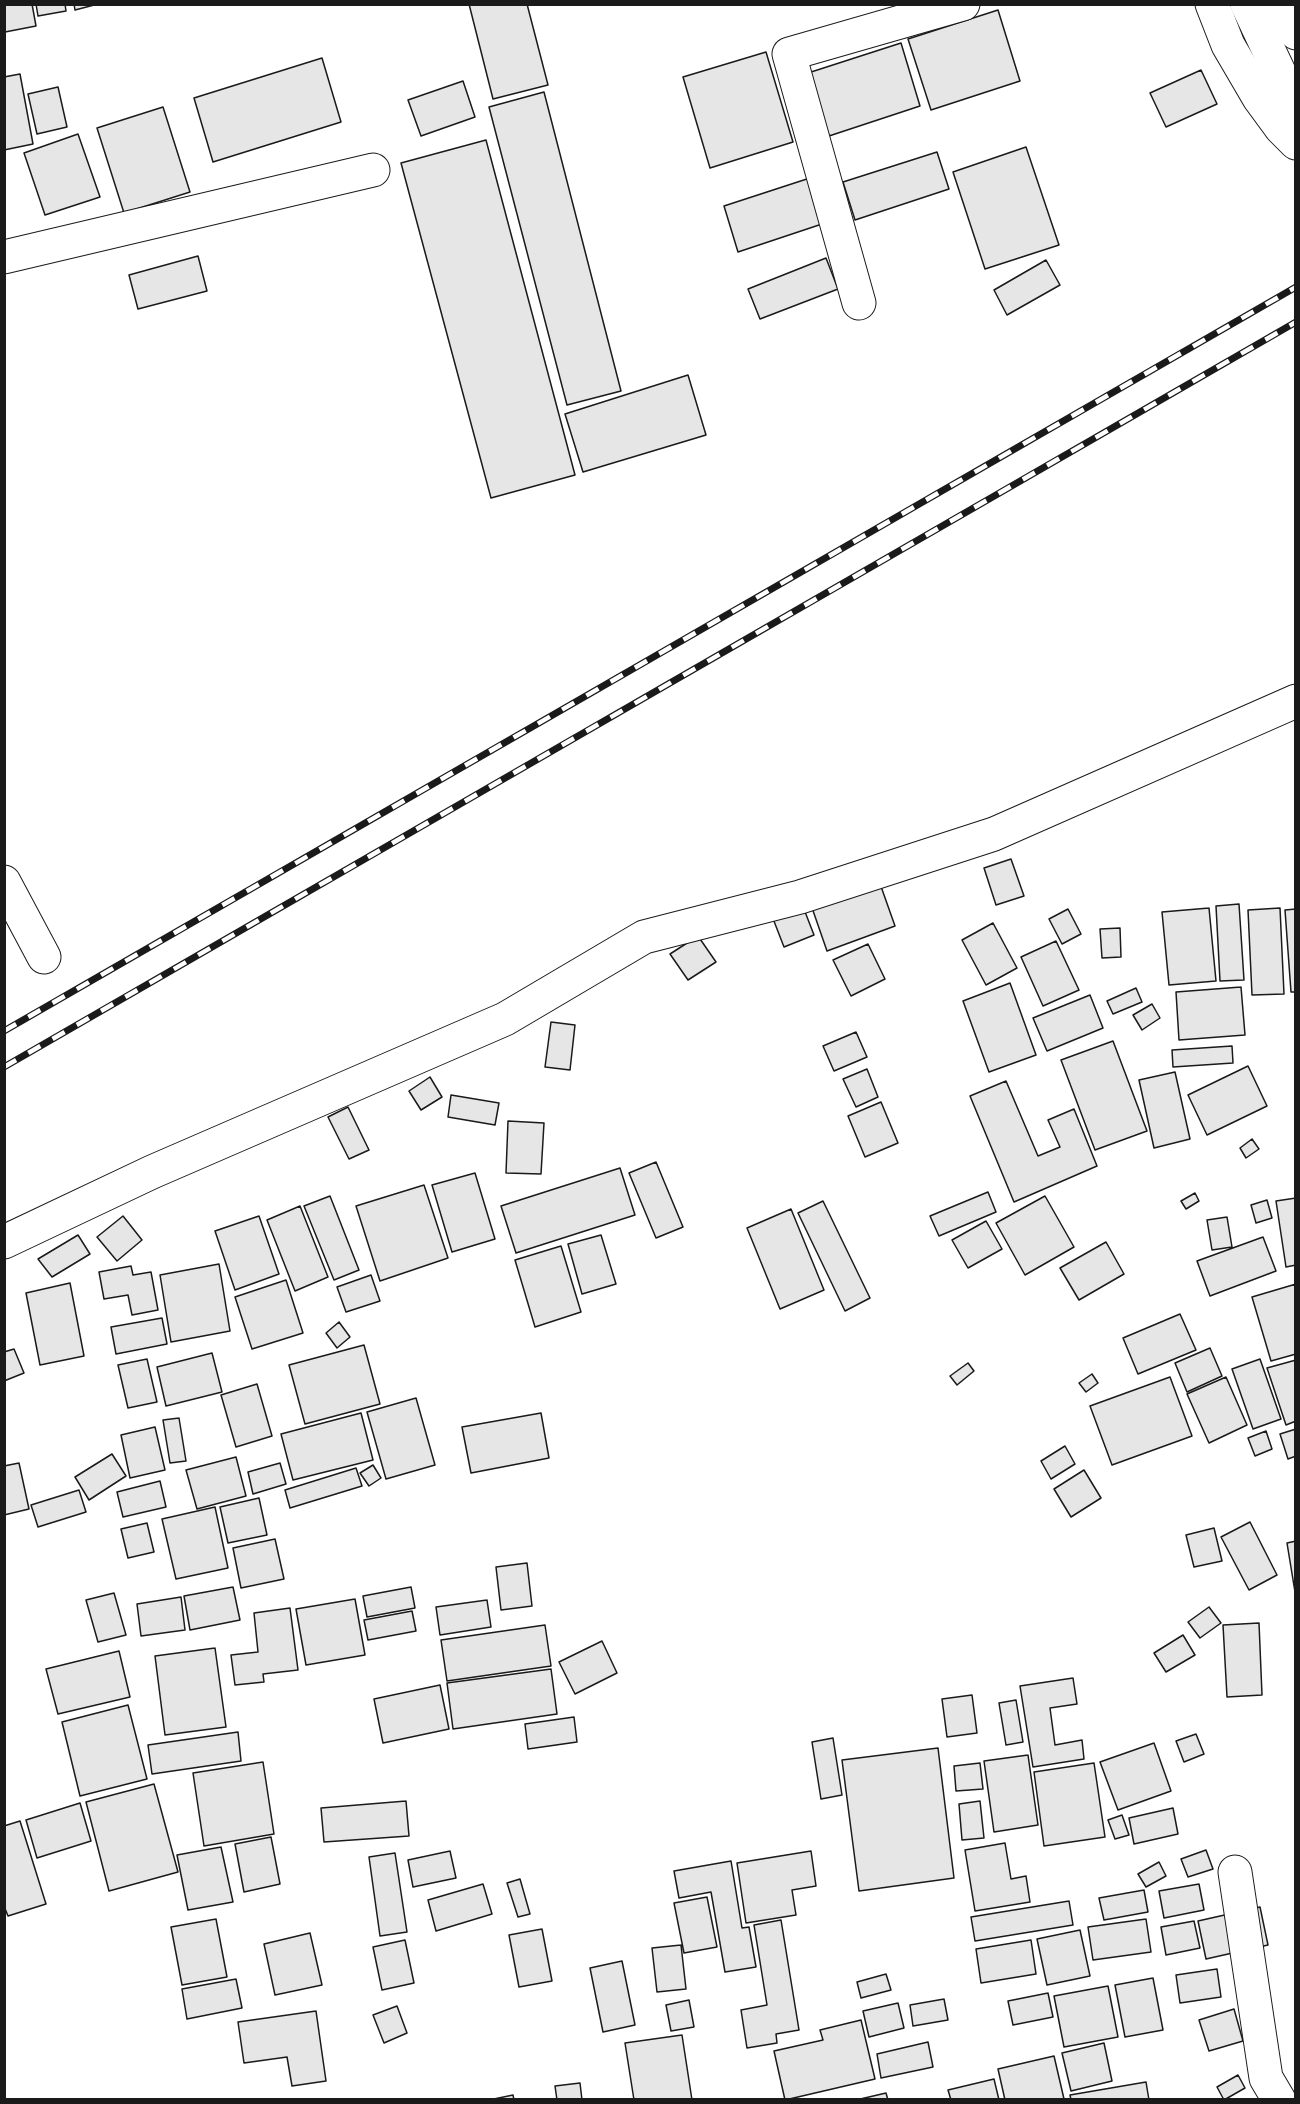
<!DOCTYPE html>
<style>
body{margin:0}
#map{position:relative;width:1300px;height:2104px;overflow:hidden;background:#fff;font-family:"Open Sans",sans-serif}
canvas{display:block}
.frame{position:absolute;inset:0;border:6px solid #1a1a1a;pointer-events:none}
</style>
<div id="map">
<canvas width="1300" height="2104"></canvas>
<div class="frame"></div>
</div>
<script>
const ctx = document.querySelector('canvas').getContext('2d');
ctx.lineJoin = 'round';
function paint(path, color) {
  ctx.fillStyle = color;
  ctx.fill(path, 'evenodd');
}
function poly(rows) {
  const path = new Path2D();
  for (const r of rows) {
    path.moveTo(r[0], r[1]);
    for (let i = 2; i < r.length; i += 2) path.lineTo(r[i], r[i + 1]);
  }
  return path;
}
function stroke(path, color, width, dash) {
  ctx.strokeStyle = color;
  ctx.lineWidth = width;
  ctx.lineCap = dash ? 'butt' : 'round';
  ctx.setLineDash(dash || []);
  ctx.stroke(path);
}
const building = poly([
 [4,4,32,4,36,26,5,32,4,4],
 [36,4,65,4,66,11,38,16,36,4],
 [74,4,98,4,75,10,74,4],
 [469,4,527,4,548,85,493,99,469,4],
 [998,10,1020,81,931,110,908,39,998,10],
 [901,43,920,106,829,136,808,73,901,43],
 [766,52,793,142,710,168,683,77,766,52],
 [322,58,341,122,213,162,194,98,322,58],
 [1201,70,1217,104,1166,127,1150,93,1201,70],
 [20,74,33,144,4,150,4,77,20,74],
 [463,81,475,117,421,136,408,100,463,81],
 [58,87,67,127,37,134,28,94,58,87],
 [544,92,621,391,567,405,489,107,544,92],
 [163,107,190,192,124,213,97,128,163,107],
 [78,134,100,197,45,215,24,153,78,134],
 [486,140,575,475,491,498,401,163,486,140],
 [1026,147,1059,245,985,269,953,172,1026,147],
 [937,152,949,189,855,220,843,182,937,152],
 [816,176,831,221,738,252,724,206,816,176],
 [198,256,207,291,138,309,129,275,198,256],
 [826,258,838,289,760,319,748,289,826,258],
 [1046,260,1060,285,1007,315,994,290,1046,260],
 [688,375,706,435,583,472,565,414,688,375],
 [1011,859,1024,896,996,905,984,868,1011,859],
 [878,878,895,926,827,951,810,902,878,878],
 [802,904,814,935,784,947,772,916,802,904],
 [1239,904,1244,980,1220,981,1216,906,1239,904],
 [1209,908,1216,981,1169,985,1162,912,1209,908],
 [1280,908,1284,994,1252,995,1248,910,1280,908],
 [1068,909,1081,934,1062,944,1049,919,1068,909],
 [1296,909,1296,992,1291,992,1285,910,1296,909],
 [993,923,1017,968,986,985,962,940,993,923],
 [1120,928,1121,957,1102,958,1100,929,1120,928],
 [698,936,716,962,688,980,670,954,698,936],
 [1056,941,1079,990,1043,1006,1021,957,1056,941],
 [868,944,885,979,851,996,833,960,868,944],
 [1010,983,1036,1055,989,1072,963,1001,1010,983],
 [1241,987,1245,1035,1179,1040,1176,992,1241,987],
 [1136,988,1142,1002,1113,1014,1107,1001,1136,988],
 [1090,995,1103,1028,1047,1051,1033,1018,1090,995],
 [1152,1004,1160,1018,1142,1030,1133,1015,1152,1004],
 [551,1022,575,1025,570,1070,545,1067,551,1022],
 [856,1032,867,1057,834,1071,823,1046,856,1032],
 [1113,1041,1147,1131,1095,1150,1061,1060,1113,1041],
 [1232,1046,1233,1063,1173,1067,1172,1050,1232,1046],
 [1248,1066,1267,1106,1207,1135,1188,1095,1248,1066],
 [867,1069,878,1097,856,1107,843,1079,867,1069],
 [1175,1072,1190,1139,1154,1148,1139,1080,1175,1072],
 [430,1077,442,1097,421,1110,409,1091,430,1077],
 [1006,1081,1038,1156,1060,1147,1048,1120,1074,1109,1097,1166,1014,1202,970,1096,1006,1081],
 [451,1095,499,1103,495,1125,448,1117,451,1095],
 [881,1102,898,1143,865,1157,848,1116,881,1102],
 [348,1107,369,1150,349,1159,328,1117,348,1107],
 [508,1121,544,1123,541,1174,506,1173,508,1121],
 [1252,1139,1259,1149,1246,1158,1240,1148,1252,1139],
 [656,1162,683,1227,656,1238,629,1173,656,1162],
 [620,1168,635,1215,516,1253,501,1206,620,1168],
 [475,1173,495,1239,452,1252,432,1185,475,1173],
 [424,1185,448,1258,380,1281,356,1206,424,1185],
 [988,1192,996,1212,939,1236,930,1216,988,1192],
 [1195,1193,1199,1201,1186,1209,1181,1201,1195,1193],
 [330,1196,359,1270,334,1280,304,1206,330,1196],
 [1045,1196,1074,1247,1025,1275,996,1223,1045,1196],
 [1296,1198,1296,1265,1286,1267,1276,1201,1296,1198],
 [1267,1200,1272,1218,1256,1223,1251,1205,1267,1200],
 [823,1201,870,1298,845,1311,798,1213,823,1201],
 [300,1206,328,1277,295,1291,267,1220,300,1206],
 [791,1209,824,1290,780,1309,747,1228,791,1209],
 [123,1216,142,1240,117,1261,97,1237,123,1216],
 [259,1216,279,1274,235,1290,215,1231,259,1216],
 [1227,1217,1232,1247,1212,1250,1207,1220,1227,1217],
 [986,1221,1002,1249,968,1268,952,1240,986,1221],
 [78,1235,90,1254,52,1277,38,1259,78,1235],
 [601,1235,616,1284,582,1294,568,1244,601,1235],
 [1263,1237,1276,1271,1210,1296,1197,1261,1263,1237],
 [1106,1242,1124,1274,1079,1300,1060,1268,1106,1242],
 [561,1246,581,1312,535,1327,515,1260,561,1246],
 [219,1264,230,1331,171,1342,160,1275,219,1264],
 [131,1266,133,1275,151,1272,158,1310,132,1315,128,1295,104,1299,99,1272,131,1266],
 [371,1275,380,1301,346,1312,337,1287,371,1275],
 [286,1280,303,1333,252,1349,235,1297,286,1280],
 [70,1283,84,1356,40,1365,26,1293,70,1283],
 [1296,1284,1296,1354,1271,1361,1252,1297,1296,1284],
 [1180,1314,1196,1350,1138,1374,1123,1338,1180,1314],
 [162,1318,167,1344,116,1354,111,1327,162,1318],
 [339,1322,350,1337,337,1348,326,1333,339,1322],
 [364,1345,380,1404,305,1424,289,1365,364,1345],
 [1210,1348,1222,1376,1187,1392,1175,1363,1210,1348],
 [14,1349,24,1373,4,1381,4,1352,14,1349],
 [212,1353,222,1392,166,1406,157,1367,212,1353],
 [147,1359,157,1402,128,1408,118,1365,147,1359],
 [1260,1359,1281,1419,1253,1429,1232,1369,1260,1359],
 [1296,1360,1296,1421,1286,1425,1267,1368,1296,1360],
 [968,1363,974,1371,957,1385,950,1376,968,1363],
 [1092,1374,1098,1383,1086,1392,1079,1383,1092,1374],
 [1170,1377,1192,1436,1112,1465,1090,1406,1170,1377],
 [1226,1377,1247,1425,1209,1443,1187,1394,1226,1377],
 [257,1384,272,1436,236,1447,221,1395,257,1384],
 [416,1398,435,1465,386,1479,367,1412,416,1398],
 [361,1413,373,1460,293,1480,281,1434,361,1413],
 [541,1413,549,1458,471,1473,462,1427,541,1413],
 [179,1418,186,1461,170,1463,163,1420,179,1418],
 [155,1427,165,1470,130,1478,121,1435,155,1427],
 [1296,1429,1296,1456,1288,1459,1280,1434,1296,1429],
 [1266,1431,1272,1449,1255,1456,1248,1438,1266,1431],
 [1065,1446,1075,1464,1051,1479,1041,1461,1065,1446],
 [112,1454,126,1476,89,1500,75,1477,112,1454],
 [236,1457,246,1496,197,1509,186,1470,236,1457],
 [19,1463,29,1509,4,1515,4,1466,19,1463],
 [280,1463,286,1484,253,1494,248,1472,280,1463],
 [373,1465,381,1478,369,1486,360,1473,373,1465],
 [356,1468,362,1486,290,1508,285,1490,356,1468],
 [1084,1470,1101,1498,1071,1517,1054,1489,1084,1470],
 [160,1481,166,1507,123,1517,117,1492,160,1481],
 [79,1490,86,1512,38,1527,31,1505,79,1490],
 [259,1498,267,1535,228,1543,220,1507,259,1498],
 [215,1507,228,1568,176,1579,162,1519,215,1507],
 [1250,1522,1277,1575,1249,1590,1221,1537,1250,1522],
 [147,1523,154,1552,128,1558,121,1529,147,1523],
 [1214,1528,1222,1561,1194,1567,1186,1535,1214,1528],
 [275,1539,284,1579,241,1588,233,1548,275,1539],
 [1296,1541,1296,1592,1295,1592,1287,1543,1296,1541],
 [527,1563,532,1606,501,1610,496,1567,527,1563],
 [233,1587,240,1620,190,1630,184,1596,233,1587],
 [411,1587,415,1608,367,1617,363,1596,411,1587],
 [114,1593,126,1635,98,1642,86,1600,114,1593],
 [181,1597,185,1630,141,1636,137,1604,181,1597],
 [355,1599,365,1655,306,1665,296,1609,355,1599],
 [487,1600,491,1627,440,1635,436,1607,487,1600],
 [1209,1607,1221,1623,1200,1638,1188,1622,1209,1607],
 [290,1608,298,1670,263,1674,264,1682,235,1685,231,1655,258,1652,254,1613,290,1608],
 [412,1611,416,1631,368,1640,364,1620,412,1611],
 [1259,1623,1262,1695,1227,1697,1223,1625,1259,1623],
 [545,1625,551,1666,447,1681,441,1640,545,1625],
 [1183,1635,1195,1655,1166,1672,1154,1653,1183,1635],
 [602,1641,617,1673,575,1694,559,1662,602,1641],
 [215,1648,226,1727,165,1735,155,1656,215,1648],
 [119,1651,130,1697,58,1714,46,1669,119,1651],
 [551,1669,557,1714,453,1729,447,1683,551,1669],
 [1073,1678,1077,1704,1050,1708,1055,1745,1082,1740,1084,1759,1033,1767,1020,1686,1073,1678],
 [440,1685,449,1729,383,1743,374,1699,440,1685],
 [972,1695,977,1733,947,1737,942,1699,972,1695],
 [1016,1700,1023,1742,1006,1745,999,1703,1016,1700],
 [128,1705,147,1779,80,1796,62,1722,128,1705],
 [574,1717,577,1742,528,1749,525,1724,574,1717],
 [238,1732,241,1761,152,1774,148,1745,238,1732],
 [1196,1734,1204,1754,1184,1762,1176,1741,1196,1734],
 [833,1738,842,1795,821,1799,812,1742,833,1738],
 [1154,1743,1171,1791,1118,1810,1100,1762,1154,1743],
 [938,1748,954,1878,859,1891,842,1760,938,1748],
 [1028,1755,1038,1825,994,1832,984,1761,1028,1755],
 [263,1762,274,1834,204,1846,193,1773,263,1762],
 [980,1763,983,1789,956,1791,954,1766,980,1763],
 [1094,1763,1105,1837,1044,1846,1034,1772,1094,1763],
 [154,1784,178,1872,109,1891,86,1802,154,1784],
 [406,1801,409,1836,324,1842,321,1808,406,1801],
 [980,1801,984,1838,962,1840,959,1804,980,1801],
 [80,1803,91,1841,37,1858,26,1820,80,1803],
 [1173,1808,1178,1834,1134,1844,1129,1818,1173,1808],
 [1122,1815,1129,1835,1115,1839,1108,1820,1122,1815],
 [20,1821,46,1904,8,1916,4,1906,4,1826,20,1821],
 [271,1837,280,1884,244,1892,235,1844,271,1837],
 [1005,1843,1011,1879,1026,1876,1030,1902,975,1911,965,1850,1005,1843],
 [221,1847,233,1902,188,1910,177,1855,221,1847],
 [1206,1850,1213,1869,1188,1877,1181,1859,1206,1850],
 [450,1851,456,1878,413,1887,408,1860,450,1851],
 [811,1851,816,1886,792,1890,796,1915,746,1923,737,1863,811,1851],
 [395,1853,407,1932,380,1936,369,1857,395,1853],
 [731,1861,742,1928,749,1927,756,1967,725,1972,711,1892,679,1898,674,1871,731,1861],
 [1159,1862,1166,1876,1146,1887,1138,1874,1159,1862],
 [520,1879,530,1914,518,1917,507,1883,520,1879],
 [483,1884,492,1914,436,1931,428,1900,483,1884],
 [1199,1884,1204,1910,1164,1918,1159,1891,1199,1884],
 [1144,1890,1148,1912,1104,1920,1099,1898,1144,1890],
 [707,1897,717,1947,684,1953,674,1903,707,1897],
 [1069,1901,1073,1925,975,1941,971,1917,1069,1901],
 [1260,1907,1268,1945,1206,1959,1198,1921,1260,1907],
 [216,1919,227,1977,182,1985,171,1927,216,1919],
 [1146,1919,1151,1952,1093,1960,1088,1927,1146,1919],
 [781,1920,799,2030,776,2034,777,2043,747,2048,741,2010,767,2005,754,1925,781,1920],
 [1194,1921,1200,1948,1166,1955,1161,1927,1194,1921],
 [542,1929,552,1981,519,1987,509,1935,542,1929],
 [1080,1930,1090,1976,1047,1985,1037,1939,1080,1930],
 [310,1933,322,1985,275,1995,264,1944,310,1933],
 [405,1940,414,1983,382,1990,373,1947,405,1940],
 [1031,1940,1036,1974,981,1983,976,1949,1031,1940],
 [681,1945,686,1989,657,1992,652,1948,681,1945],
 [622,1961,635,2025,603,2032,590,1968,622,1961],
 [1217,1969,1221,1997,1180,2003,1176,1975,1217,1969],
 [886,1974,891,1990,861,1998,857,1982,886,1974],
 [1153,1978,1163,2030,1125,2037,1115,1985,1153,1978],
 [236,1979,242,2008,187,2019,182,1989,236,1979],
 [1108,1986,1118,2037,1064,2047,1054,1996,1108,1986],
 [1048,1993,1053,2017,1013,2025,1008,2001,1048,1993],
 [944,1999,948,2020,913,2026,910,2005,944,1999],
 [689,2000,694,2027,671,2031,666,2005,689,2000],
 [898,2003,904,2028,869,2037,863,2011,898,2003],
 [397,2006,407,2033,384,2043,373,2015,397,2006],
 [1234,2009,1243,2041,1209,2051,1199,2020,1234,2009],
 [316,2011,326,2081,292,2086,287,2057,244,2063,238,2022,316,2011],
 [861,2020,875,2079,785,2100,774,2051,823,2040,820,2030,861,2020],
 [682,2035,692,2100,634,2100,625,2043,682,2035],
 [928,2042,933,2067,881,2078,877,2054,928,2042],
 [1104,2043,1112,2081,1071,2091,1062,2053,1104,2043],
 [1054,2056,1064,2099,1005,2100,998,2069,1054,2056],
 [1238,2075,1245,2088,1224,2100,1217,2087,1238,2075],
 [994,2079,999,2100,951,2100,948,2090,994,2079],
 [1146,2082,1149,2100,1071,2100,1070,2095,1146,2082],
 [580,2083,582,2100,557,2100,555,2086,580,2083],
 [886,2093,888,2100,856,2100,886,2093],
 [513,2095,514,2100,489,2100,513,2095]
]);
paint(building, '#e6e6e6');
stroke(building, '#1a1a1a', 1.5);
const street = poly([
 [4,257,373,170],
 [859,303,789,54,963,4],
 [4,882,44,957],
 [4,1242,152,1172,505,1019,644,937,800,897,994,834,1296,701],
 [1235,1872,1266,2078,1279,2100]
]);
const secondary = poly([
 [1212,4,1228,45,1259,98,1281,128,1296,143],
 [1282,4,1296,33]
]);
const primary = poly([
 [1247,4,1296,108]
]);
stroke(street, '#1a1a1a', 35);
stroke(secondary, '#1a1a1a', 35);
stroke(primary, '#1a1a1a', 35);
stroke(street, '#fff', 33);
stroke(secondary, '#fff', 33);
stroke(primary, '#fff', 33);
const rail = poly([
 [4,1031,1296,287],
 [4,1067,1296,322]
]);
stroke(rail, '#1a1a1a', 7);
stroke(rail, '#fff', 4.5, [14]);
</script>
